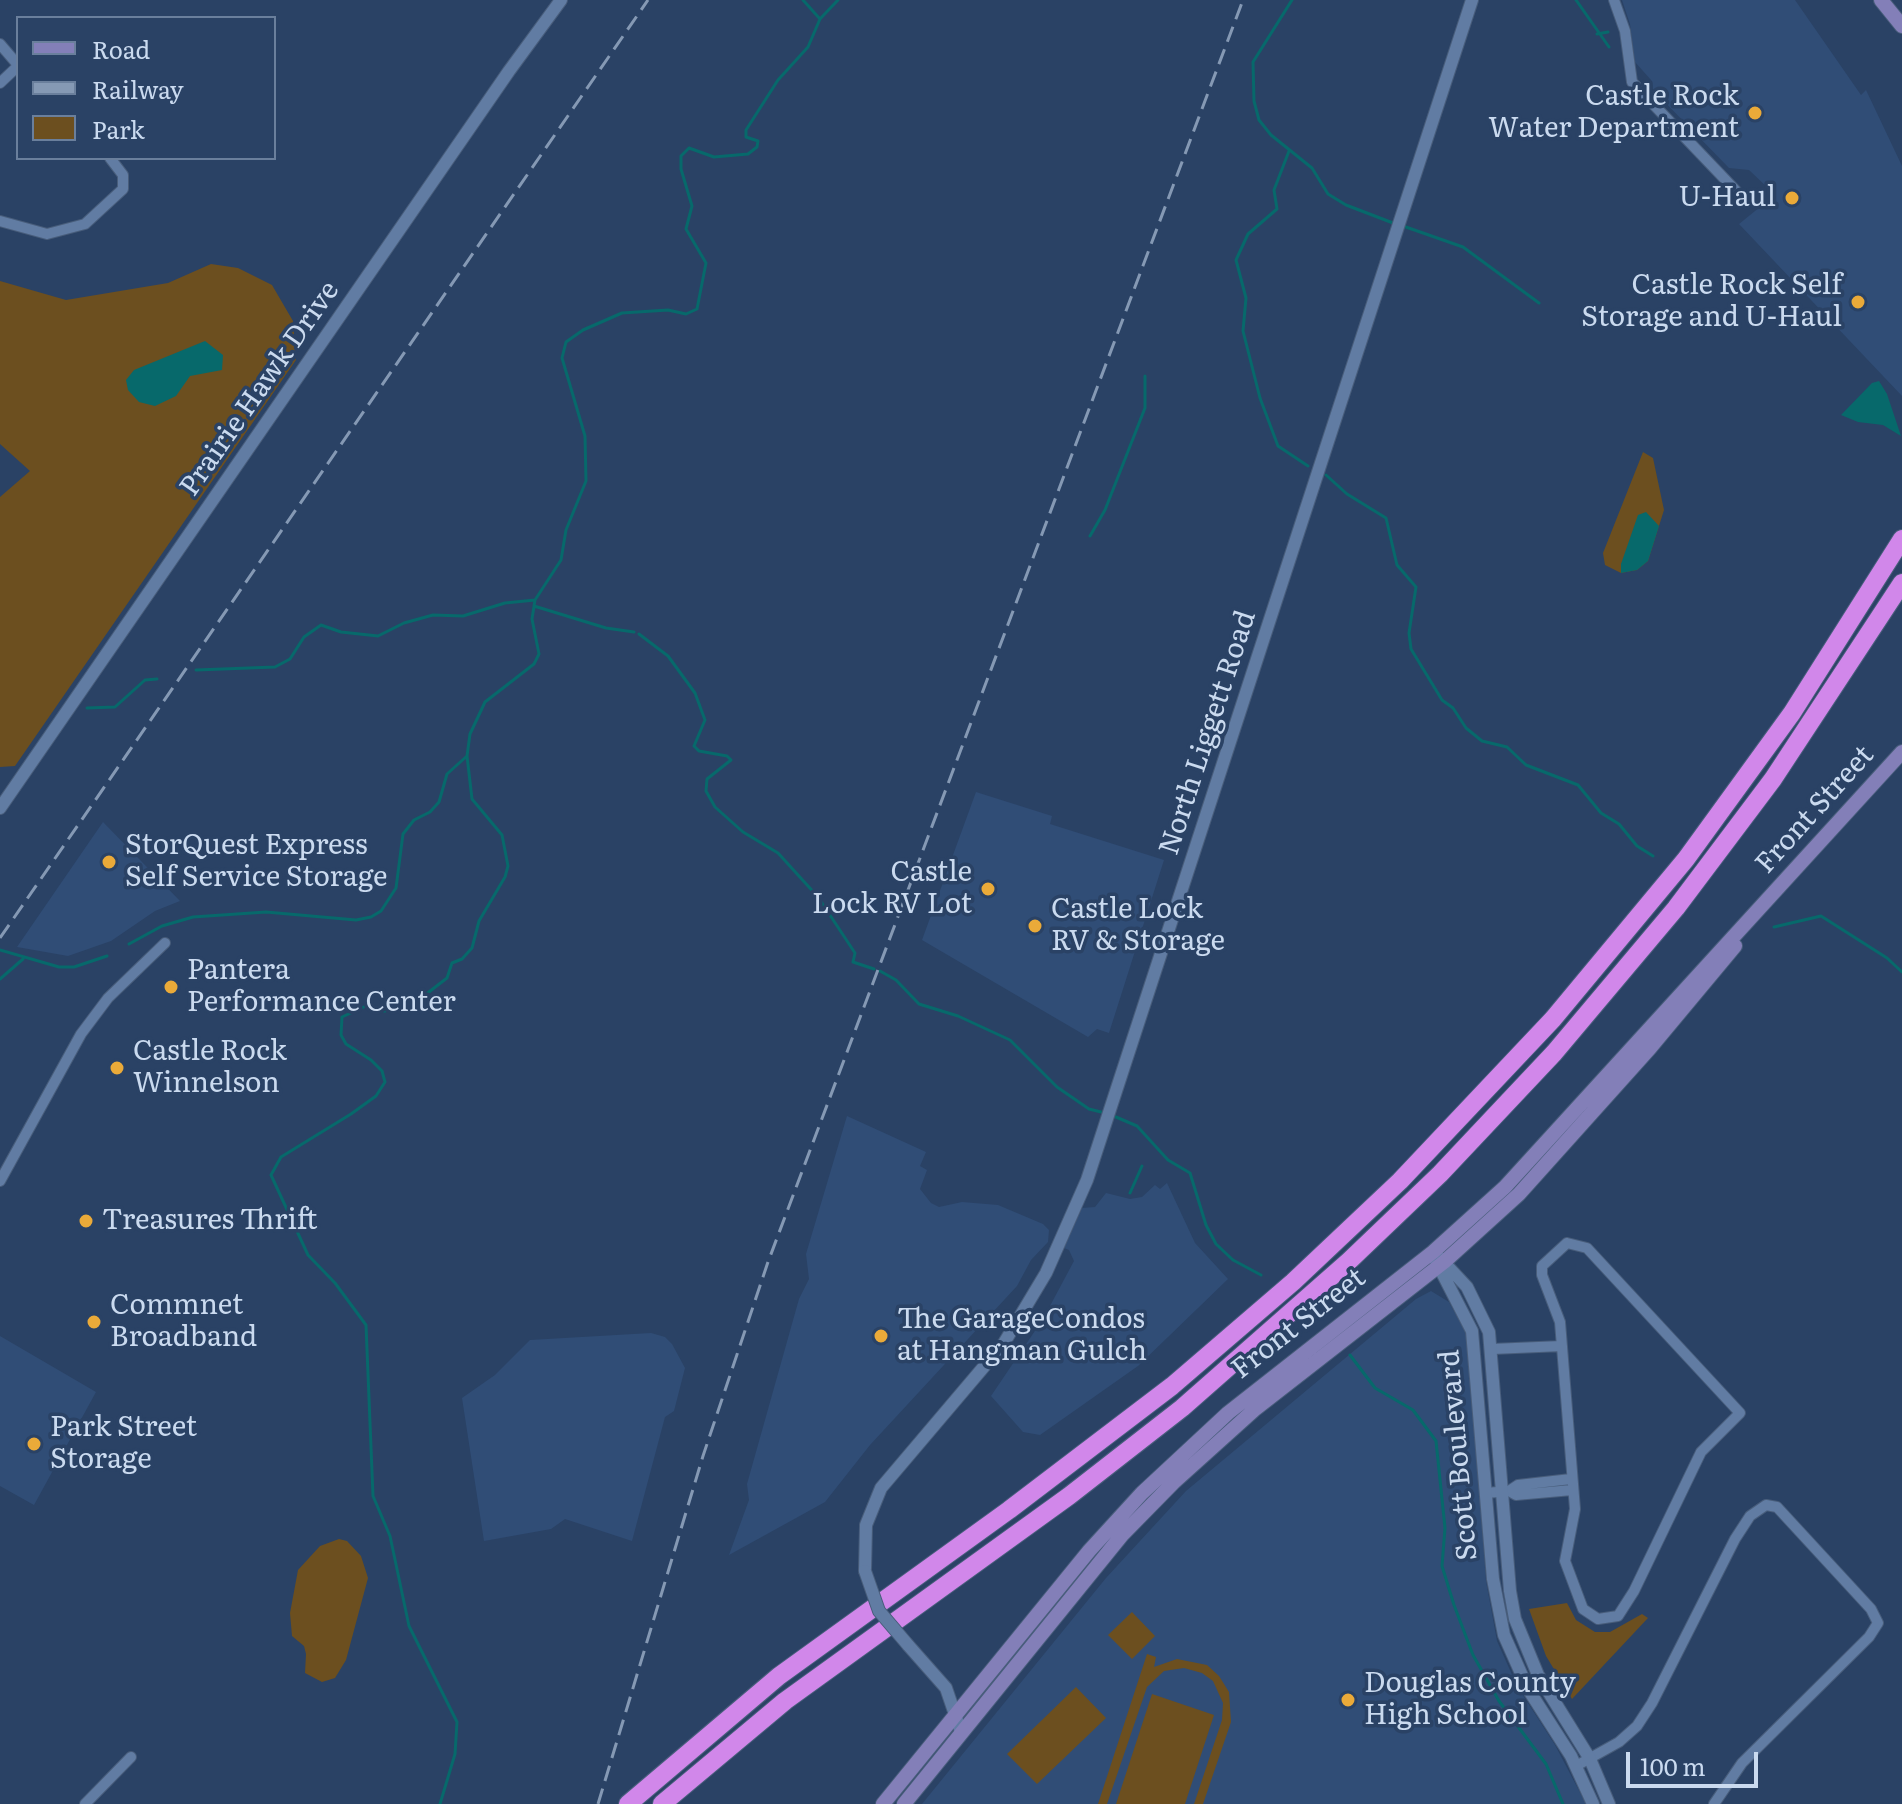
<!DOCTYPE html>
<style>
body{margin:0}
#map{position:relative;width:1902px;height:1804px;overflow:hidden;background:#2a4265;font-family:Literata,serif}
canvas{display:block}
.legend{position:absolute;left:16px;top:16px;width:260px;height:144px;box-sizing:border-box;background:#2a4265;border:2px solid #6a7f9c;margin:0;padding:10px 14px;list-style:none;font-size:24px;color:#cadaef}
.legend li{display:flex;align-items:center;gap:16px;height:40px}
.legend b{width:40px;border:2px solid #6a7f9c}
.scale{position:absolute;left:1626px;top:1752px;width:132px;height:36px;box-sizing:border-box;border:4px solid #cadaef;border-top:0;padding-left:10px;font-size:24px;line-height:28px;white-space:nowrap;color:#cadaef;-webkit-text-stroke:6px #2a4265;paint-order:stroke}
</style>
<div id="map">
<canvas width="1902" height="1804"></canvas>
<ul class="legend">
<li><b style="height:10px;background:#837fb8"></b>Road</li>
<li><b style="height:10px;background:#8599b4"></b>Railway</li>
<li><b style="height:22px;background:#6c4f1f"></b>Park</li>
</ul>
<div class="scale">100 m</div>
</div>
<script>
const ctx = document.querySelector('canvas').getContext('2d');
ctx.lineJoin = 'round';
function paint(path, color) {
  ctx.fillStyle = color;
  ctx.fill(path, 'evenodd');
}
function poly(rows) {
  const path = new Path2D();
  for (const r of rows) {
    path.moveTo(r[0], r[1]);
    for (let i = 2; i < r.length; i += 2) path.lineTo(r[i], r[i + 1]);
  }
  return path;
}
function stroke(path, color, width, dash) {
  ctx.strokeStyle = color;
  ctx.lineWidth = width;
  ctx.lineCap = dash ? 'butt' : 'round';
  ctx.setLineDash(dash || []);
  ctx.stroke(path);
}
function write(font, color, halo, rows, align = 'center') {
  ctx.font = font + ' Literata,serif';
  ctx.lineWidth = 7;
  ctx.setLineDash([]);
  ctx.textBaseline = 'middle';
  ctx.strokeStyle = halo;
  ctx.fillStyle = color;
  for (const [text, x, y, turn = 0] of rows) {
    ctx.save();
    ctx.translate(x, y);
    ctx.rotate((+turn || 0) * Math.PI / 180);
    ctx.textAlign = isNaN(turn) ? turn : align;
    if (halo) ctx.strokeText(text, 0, 0);
    ctx.fillText(text, 0, 0);
    ctx.restore();
  }
}
paint(poly([
 [1622,0,1795,0,1861,95,1866,90,1902,166,1902,396,1739,224,1760,207,1770,190,1749,170,1729,168,1653,90,1651,80,1635,62,1630,24],
 [976,792,1052,816,1050,824,1164,860,1109,1033,1097,1029,1088,1037,922,940],
 [103,822,180,901,155,911,111,941,68,956,17,947],
 [847,1116,926,1152,920,1166,927,1170,920,1189,931,1203,939,1207,962,1202,998,1205,1043,1224,1049,1230,1048,1242,1031,1260,1017,1286,870,1445,825,1502,729,1555,749,1500,747,1484,799,1299,809,1279,806,1254],
 [1167,1183,1195,1243,1228,1279,1138,1366,1040,1435,1023,1432,991,1396,1043,1319,1074,1261,1069,1250,1064,1248,1082,1208,1095,1207,1106,1193,1130,1199,1142,1197,1155,1185,1160,1189],
 [1431,1291,1449,1302,1468,1337,1486,1581,1497,1641,1517,1686,1555,1745,1586,1804,922,1804,1106,1578,1186,1491,1416,1299],
 [651,1333,665,1337,672,1344,685,1368,674,1411,665,1417,632,1541,565,1519,551,1529,484,1541,462,1398,495,1375,530,1340],
 [0,1336,96,1392,34,1505,0,1486]
]), '#304d76');
paint(poly([
 [211,264,238,268,272,285,293,321,296,360,15,766,0,767,0,497,30,471,0,444,0,281,66,300,168,283],
 [1643,452,1653,458,1664,510,1648,561,1637,570,1621,573,1605,565,1603,553],
 [339,1539,347,1541,361,1556,368,1578,346,1660,335,1678,322,1682,305,1673,306,1654,304,1646,292,1636,290,1613,298,1570,320,1546],
 [1567,1603,1576,1620,1595,1632,1610,1632,1642,1614,1648,1618,1572,1699,1546,1656,1529,1609],
 [1132,1612,1155,1636,1132,1659,1108,1635],
 [1147,1654,1156,1657,1154,1667,1177,1659,1207,1665,1219,1676,1229,1692,1231,1722,1203,1804,1194,1804,1222,1720,1223,1703,1213,1681,1202,1673,1184,1668,1164,1671,1147,1687,1107,1804,1098,1804],
 [1076,1687,1106,1718,1037,1784,1007,1754],
 [1152,1694,1214,1715,1185,1804,1116,1804]
]), '#6c4f1f');
paint(poly([
 [205,341,223,355,222,370,190,376,176,396,155,406,139,402,128,390,126,380,134,370],
 [1879,381,1887,394,1901,436,1883,425,1858,422,1841,415,1872,383],
 [1646,512,1659,526,1648,561,1637,570,1621,573,1621,564,1638,515]
]), '#07696b');
stroke(poly([
 [803,0,820,19],
 [1292,0,1253,62,1254,101,1259,120,1271,135,1312,168,1328,194,1346,205,1393,223],
 [1576,0,1609,47],
 [1597,34,1608,32],
 [1289,151,1274,190,1277,209,1248,234,1236,260,1246,298,1243,331,1260,398,1278,446,1308,466],
 [1403,226,1463,247,1539,303],
 [1326,475,1347,494,1386,518,1397,565,1416,587,1409,633,1411,649,1442,700,1453,708,1466,728,1482,741,1507,747,1526,765,1578,785,1601,813,1619,824,1637,846,1653,856],
 [1090,536,1105,510,1145,408,1145,376],
 [534,606,606,628,634,632],
 [639,634,668,656,695,693,705,720,694,746,699,751,727,756,731,760,707,779,706,791,715,807,743,832,778,853,818,897,855,953,853,962,874,969],
 [196,670,275,667,290,659,304,637,321,625,341,632,378,636,404,623,433,615,463,616,505,603,535,600],
 [87,708,115,707,145,680,157,679],
 [1774,927,1821,916,1887,958,1902,972],
 [129,944,162,926,193,917,266,912,356,920,371,917,381,911,396,888,403,834,414,820,430,812,439,802,447,774,467,756],
 [0,950,59,967,74,967,107,956],
 [880,971,896,980,919,1004,958,1016,1010,1040,1057,1087,1089,1109,1101,1112],
 [0,979,23,959],
 [1116,1117,1137,1126,1168,1160,1190,1173,1206,1225,1216,1244,1233,1260,1261,1275],
 [1130,1193,1142,1166],
 [1350,1355,1375,1388,1413,1410,1436,1441,1445,1528,1442,1566,1454,1605,1473,1655,1499,1701,1546,1764,1563,1804],
 [440,1804,455,1754,457,1722,409,1626,390,1536,373,1496,366,1325,335,1283,308,1255,271,1175,281,1157,351,1114,376,1096,385,1082,382,1071,371,1060,346,1044,341,1035,342,1017,366,1006,384,1011,393,1010,425,995,447,978,452,963,462,959,472,948,479,921,505,877,508,866,502,835,472,799,467,756,470,734,485,702,534,664,539,654,532,619,535,600,561,560,566,530,586,481,585,436,562,358,566,342,583,330,622,313,668,310,686,314,697,309,706,263,686,229,692,206,681,169,681,156,689,148,714,157,748,154,757,147,758,141,746,137,746,130,778,80,808,47,820,19,838,0]
]), '#07696b', 3);
const minor = poly([
 [1614,0,1625,31,1632,82,1740,195],
 [0,44,18,65],
 [0,83,18,66],
 [0,221,47,234,85,224,123,189,123,175,110,158],
 [0,1181,81,1034,108,998,165,943],
 [1567,1243,1587,1248,1740,1413,1701,1452,1634,1591,1618,1616,1598,1619,1583,1609,1565,1561,1575,1509,1560,1322,1542,1275,1542,1266,1567,1243],
 [1492,1349,1562,1346],
 [1509,1491,1518,1485,1571,1479],
 [1486,1493,1509,1491,1516,1495,1572,1490],
 [1576,1766,1619,1742,1637,1726,1652,1703,1735,1539,1750,1516,1766,1505,1777,1507,1871,1609,1878,1623,1869,1637,1742,1763,1714,1804],
 [85,1804,131,1757]
]);
const tertiary = poly([
 [0,808,509,71,561,0],
 [1439,1257,1467,1287,1489,1332,1510,1591,1515,1619,1538,1675,1590,1759,1609,1804],
 [1435,1259,1472,1331,1493,1579,1504,1635,1528,1689,1571,1756,1593,1804],
 [865,1571,866,1525,881,1488,1004,1343,1046,1273,1087,1180,1472,0],
 [908,1645,946,1688,961,1732]
]);
const secondary = poly([
 [1881,0,1902,26],
 [883,1804,1089,1551,1142,1493,1228,1413,1433,1252,1505,1187,1902,752],
 [904,1804,1122,1535,1174,1482,1254,1410,1444,1262,1519,1194,1650,1048,1735,946]
]);
const motorway = poly([
 [628,1804,779,1676,1009,1510,1172,1386,1293,1282,1400,1181,1553,1019,1686,859,1792,713,1902,539],
 [662,1804,785,1701,1069,1496,1182,1408,1349,1261,1440,1174,1554,1053,1676,908,1773,779,1902,583]
]);
stroke(minor, '#485d7b', 12);
stroke(tertiary, '#485d7b', 14);
stroke(secondary, '#485d7b', 16);
stroke(motorway, '#485d7b', 20);
stroke(minor, '#617ca3', 10);
stroke(tertiary, '#617ca3', 12);
stroke(secondary, '#837fb8', 14);
stroke(motorway, '#d187ea', 18);
stroke(poly([
 [0,938,648,0],
 [598,1804,703,1456,768,1262,1243,0]
]), '#8599b4', 3, [16, 8]);
const tertiaryBridge = poly([
 [865,1571,879,1611,908,1645]
]);
stroke(tertiaryBridge, '#485d7b', 14, []);
stroke(tertiaryBridge, '#617ca3', 12);
for (const [x, y, r, color] of [
 [1755,113,8,"#eaaa39"],
 [1792,198,8,"#eaaa39"],
 [1858,302,8,"#eaaa39"],
 [109,862,8,"#eaaa39"],
 [988,889,8,"#eaaa39"],
 [1035,926,8,"#eaaa39"],
 [171,987,8,"#eaaa39"],
 [117,1068,8,"#eaaa39"],
 [86,1221,8,"#eaaa39"],
 [94,1322,8,"#eaaa39"],
 [881,1336,8,"#eaaa39"],
 [34,1444,8,"#eaaa39"],
 [1348,1700,8,"#eaaa39"]
]) {
  const dot = new Path2D();
  dot.arc(x, y, r, 0, 2 * Math.PI);
  ctx.fillStyle = color;
  ctx.fill(dot);
  stroke(dot, '#2a4265', 3);
}
write('28px', '#cadaef', '#2a4265', [
 ["Castle Rock",1739,97,"right"],
 ["Water Department",1739,129,"right"],
 ["U-Haul",1776,198,"right"],
 ["Castle Rock Self",1842,286,"right"],
 ["Storage and U-Haul",1842,318,"right"],
 ["StorQuest Express",125,846],
 ["Self Service Storage",125,878],
 ["Castle",972,873,"right"],
 ["Lock RV Lot",972,905,"right"],
 ["Castle Lock",1051,910],
 ["RV & Storage",1051,942],
 ["Pantera",187,971],
 ["Performance Center",187,1003],
 ["Castle Rock",133,1052],
 ["Winnelson",133,1084],
 ["Treasures Thrift",102,1221],
 ["Commnet",110,1306],
 ["Broadband",110,1338],
 ["The GarageCondos",897,1320],
 ["at Hangman Gulch",897,1352],
 ["Park Street",50,1428],
 ["Storage",50,1460],
 ["Douglas County",1364,1684],
 ["High School",1364,1716]
], 'left');
write('28px', '#cadaef', '#2a4265', [
 ["Prairie Hawk Drive",260,389,-55],
 ["North Liggett Road",1208,733,-72],
 ["Front Street",1815,810,-48],
 ["Front Street",1299,1324,-38],
 ["Scott Boulevard",1459,1455,-95]
]);
</script>
